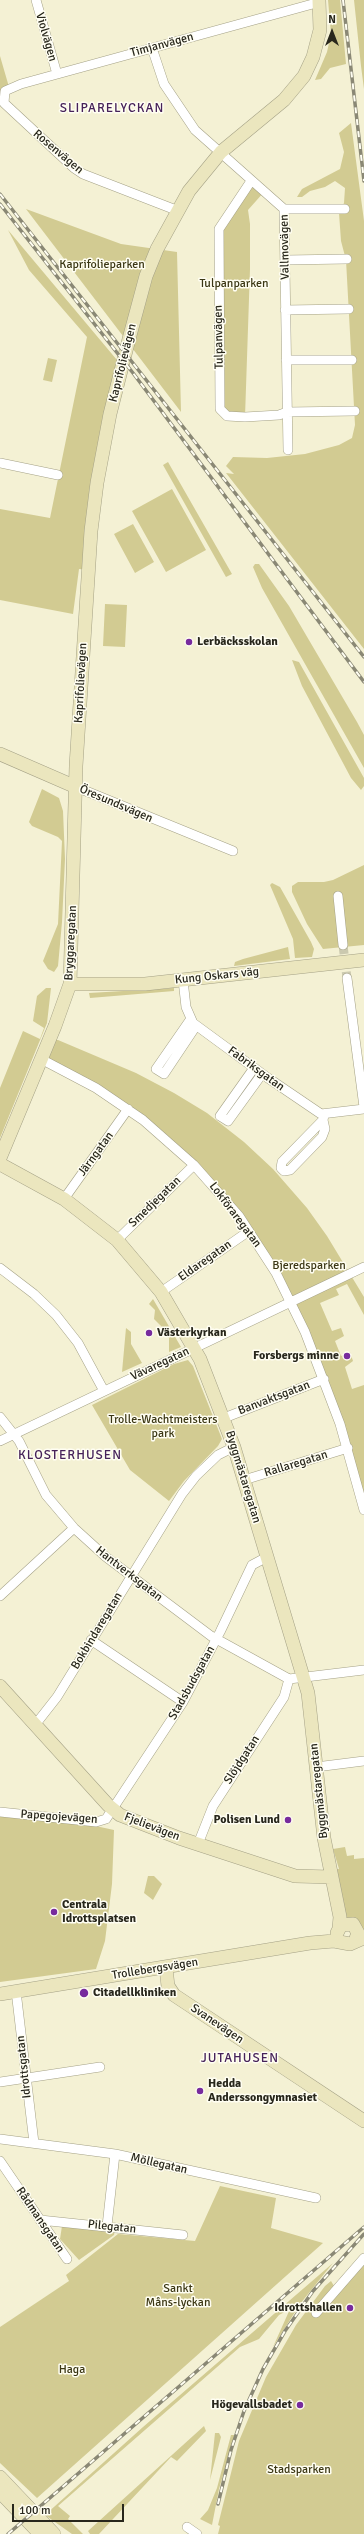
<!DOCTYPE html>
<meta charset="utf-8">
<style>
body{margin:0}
#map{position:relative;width:364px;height:2534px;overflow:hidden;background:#f4f1d4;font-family:Signika,sans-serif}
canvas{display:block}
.north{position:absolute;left:312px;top:12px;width:40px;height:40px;-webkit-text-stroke:3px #fffef2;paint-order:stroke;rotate:0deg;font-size:11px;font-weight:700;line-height:16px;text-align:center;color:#28271c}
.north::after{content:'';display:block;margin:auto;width:14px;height:18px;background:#28271c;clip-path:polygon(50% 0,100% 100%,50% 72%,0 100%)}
.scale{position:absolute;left:12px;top:2504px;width:112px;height:18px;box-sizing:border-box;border:2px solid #28271c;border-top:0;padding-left:5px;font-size:12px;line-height:14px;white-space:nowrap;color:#28271c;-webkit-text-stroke:3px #fffef2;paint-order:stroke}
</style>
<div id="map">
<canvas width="364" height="2534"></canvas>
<div class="north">N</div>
<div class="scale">100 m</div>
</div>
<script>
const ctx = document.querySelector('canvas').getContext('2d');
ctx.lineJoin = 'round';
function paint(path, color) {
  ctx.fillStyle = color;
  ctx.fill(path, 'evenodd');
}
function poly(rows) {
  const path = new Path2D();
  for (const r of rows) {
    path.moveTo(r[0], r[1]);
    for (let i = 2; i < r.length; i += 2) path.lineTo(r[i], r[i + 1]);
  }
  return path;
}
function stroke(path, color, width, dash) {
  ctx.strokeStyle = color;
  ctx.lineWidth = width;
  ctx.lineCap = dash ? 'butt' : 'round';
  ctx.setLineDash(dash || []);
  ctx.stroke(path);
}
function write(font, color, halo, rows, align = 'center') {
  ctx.font = font + ' Signika,sans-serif';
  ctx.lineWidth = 3;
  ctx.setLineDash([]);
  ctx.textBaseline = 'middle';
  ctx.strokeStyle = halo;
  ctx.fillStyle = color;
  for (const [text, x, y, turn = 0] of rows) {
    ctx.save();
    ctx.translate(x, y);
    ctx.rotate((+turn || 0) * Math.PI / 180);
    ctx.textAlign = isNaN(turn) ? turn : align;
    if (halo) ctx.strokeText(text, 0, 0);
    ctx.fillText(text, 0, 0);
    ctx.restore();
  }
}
paint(poly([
 [328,0,340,0,346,64,330,68,321,79,315,80,327,52,331,34],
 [354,0,364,0,364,89,361,66],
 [0,56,9,87,0,101],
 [351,123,364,221,364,649,226,473,234,474,226,466,233,457,267,458,305,454,339,445,352,438,355,425,346,260,341,241,339,213,344,203,345,188,335,181,325,187,310,191,302,197,297,197,302,189,340,169,344,152,339,133],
 [251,181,264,192,248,210,250,224,250,269,245,417,223,414,218,234],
 [26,209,121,244,177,252,181,412],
 [8,230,122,366,88,570,79,569,73,614,0,600,0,509,50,518,87,337,29,270],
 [48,358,57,360,52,382,43,380],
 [168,462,232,574,226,577,163,465],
 [172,489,206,550,166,572,132,511],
 [133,524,154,562,135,573,114,534],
 [255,564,259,564,289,606,357,722,364,735,364,768,262,588,253,567],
 [105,604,127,605,125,647,103,646],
 [292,660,299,662,364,778,364,786,361,790,351,778,302,686],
 [42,789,59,798,63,811,65,859,62,922,58,966,54,972,48,969,43,961,58,924,62,841,58,837,32,826,29,822],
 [364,865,364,945,323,949,307,924,292,892,292,886,298,882,324,882,333,880],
 [272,883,280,887,311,942,314,949,312,957,295,958,293,939,270,885],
 [288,947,290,959,234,966,235,962,243,959],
 [46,988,51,988,47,1023,0,1138,0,1088,23,1031,40,1039,44,1028,33,1021,37,996],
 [174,988,174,991,90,998,89,993],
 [49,1040,58,1040,136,1073,174,1093,207,1113,244,1142,273,1169,307,1208,327,1236,364,1297,364,1315,347,1284,336,1289,339,1295,320,1303,332,1331,341,1328,344,1336,335,1341,341,1356,350,1352,353,1361,345,1367,352,1389,364,1385,364,1510,319,1365,258,1244,162,1135,41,1059],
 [153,1299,181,1347,169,1352,169,1338,162,1327,154,1319,155,1310,149,1304],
 [126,1328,131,1332,131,1344,142,1363,122,1372],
 [188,1360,193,1366,222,1439,218,1446,184,1481,169,1501,130,1470,92,1405,174,1364],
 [0,1816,91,1825,114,1830,112,1884,105,1941,96,1969,0,1982],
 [345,1847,347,1856,354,1855,354,1859,364,1858,364,1932,346,1923,329,1870,339,1869,333,1849],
 [148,1876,154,1876,162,1884,153,1900,144,1893],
 [220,2186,276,2198,271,2228,323,2243,37,2498,0,2463,0,2327,69,2281,66,2275,118,2234,195,2241],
 [62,2226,115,2230,114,2235,79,2260,60,2239],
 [364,2259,364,2534,218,2534,220,2526,218,2525,239,2441,266,2377,296,2325,325,2286,331,2281,334,2286],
 [333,2263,300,2304,273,2347,290,2309,279,2315,259,2339,240,2347,58,2506,70,2516,68,2519,83,2534,72,2534,45,2515,143,2427],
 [204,2426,206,2431,177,2461,171,2457,99,2534,90,2534,88,2531],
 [215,2433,219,2433,221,2437,210,2480],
 [231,2435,235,2435,219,2489,212,2525,200,2519,208,2510,217,2488]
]), '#d2cb92');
stroke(poly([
 [343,945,347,978]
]), '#cbc9af', 9, [9, 4.5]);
const street = poly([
 [36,0,57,74],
 [152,48,164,84,195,130,284,209,288,450],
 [251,181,219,229,220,409,227,416,245,417,279,415,287,412,355,411],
 [284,209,345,209],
 [176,210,83,174,74,168,4,103,5,91,21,84,320,2],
 [286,260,347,259],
 [285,310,349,309],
 [286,360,352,360],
 [0,463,58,475],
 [76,787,233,851],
 [338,896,343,945],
 [347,978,364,1107],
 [183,980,186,1007,193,1023,268,1078,321,1114,364,1109],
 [190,1020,156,1069,164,1074,196,1026],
 [41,1059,96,1088,143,1120,194,1165,239,1216,276,1273,305,1332,340,1424,364,1510],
 [254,1068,220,1116,228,1121,262,1074],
 [323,1120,325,1129,322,1137,290,1170,284,1171,281,1168,282,1162,323,1120,324,1115],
 [64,1199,128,1109],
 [117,1240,194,1165],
 [0,1268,34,1294,56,1315,78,1343,104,1391],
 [161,1292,249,1231],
 [0,1417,19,1441,46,1495,74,1528,106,1557,211,1636,289,1679,364,1670],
 [224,1418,324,1379],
 [0,1441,364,1267],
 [244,1480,348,1448],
 [0,1596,74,1528],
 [91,1640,183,1702],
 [35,1725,57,1697,182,1494,196,1476,218,1455,234,1447],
 [316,1767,364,1761],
 [0,1812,96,1822,106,1819,183,1702,220,1632,252,1565,267,1557],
 [198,1844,213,1806,284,1697,289,1679],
 [16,1991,34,2143],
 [0,2082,100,2067],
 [0,2139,115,2154,316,2198],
 [0,2161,67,2259],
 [40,2220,183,2235],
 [107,2226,115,2154],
 [316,2313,364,2258],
 [187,2527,197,2534]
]);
const secondary = poly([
 [0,754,76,787],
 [70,984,145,984,364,960],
 [0,1158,55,1026,70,984,76,766,91,531,97,483,110,414,129,339,146,276,157,249,189,191,221,152,284,100,304,76,313,57,320,30,319,0],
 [0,1164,64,1199,117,1240,161,1292,200,1359,234,1447,308,1693,324,1838,340,1917,339,1928],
 [0,1686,108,1805,120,1815,179,1838,295,1876,331,1877],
 [337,1933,341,1925,353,1924,358,1933,355,1941],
 [166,1968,168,1986,174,1995,364,2121],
 [0,1994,310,1943,334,1941,350,1944,364,1938],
 [0,2477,54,2534],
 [0,2492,40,2534]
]);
stroke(street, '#a4a186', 10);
stroke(secondary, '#a4a186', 14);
stroke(street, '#fff', 9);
stroke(secondary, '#ebe6be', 13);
const rail = poly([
 [343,0,364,181],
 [0,194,364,657],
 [0,204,133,373,364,682],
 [218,2504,231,2450,244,2411,263,2369,285,2331,313,2291,364,2234],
 [8,2534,364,2227]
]);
stroke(rail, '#8a8875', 3.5);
stroke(rail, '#fffef2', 2, [6]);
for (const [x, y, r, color] of [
 [189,642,4,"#772b9d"],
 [149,1333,4,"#772b9d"],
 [347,1356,4,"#772b9d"],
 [288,1820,4,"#772b9d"],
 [54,1912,4,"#772b9d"],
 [84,1993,5,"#772b9d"],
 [200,2091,4,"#772b9d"],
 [350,2308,4,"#772b9d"],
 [300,2405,4,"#772b9d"]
]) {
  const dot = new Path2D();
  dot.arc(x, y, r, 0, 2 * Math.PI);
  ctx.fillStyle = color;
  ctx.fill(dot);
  stroke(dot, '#fffef2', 1.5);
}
write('12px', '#28271c', '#fffef2', [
 ["Violvägen",46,37,74],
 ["Timjanvägen",162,45,-15],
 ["Rosenvägen",58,152,40],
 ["Vallmovägen",285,247,-91],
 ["Tulpanvägen",219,337,-91],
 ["Kaprifolievägen",123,363,-76],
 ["Kaprifolievägen",81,683,-87],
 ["Öresundsvägen",116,804,23],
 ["Bryggaregatan",71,943,-87],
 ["Kung Oskars väg",217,976,-6],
 ["Fabriksgatan",256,1069,36],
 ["Järngatan",96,1154,-54],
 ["Smedjegatan",155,1202,-44],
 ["Lokföraregatan",235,1215,53],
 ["Eldaregatan",205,1261,-35],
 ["Vävaregatan",160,1364,-25],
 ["Banvaktsgatan",274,1398,-21],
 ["Rallaregatan",296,1464,-17],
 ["Byggmästaregatan",243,1477,73],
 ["Hantverksgatan",129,1574,38],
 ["Bokbindaregatan",97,1631,-59],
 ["Stadsbudsgatan",192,1683,-61],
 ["Slöjdgatan",242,1760,-57],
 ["Byggmästaregatan",319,1791,-96],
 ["Papegojevägen",59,1817,4],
 ["Fjelievägen",152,1827,21],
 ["Trollebergsvägen",155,1969,-9],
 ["Svanevägen",217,2024,34],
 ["Idrottsgatan",24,2067,-96],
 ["Möllegatan",159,2164,13],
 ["Rådmansgatan",40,2220,56],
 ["Pilegatan",112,2227,6]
]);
write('12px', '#3b3714', '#fffef2', [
 ["Kaprifolieparken",102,265],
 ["Tulpanparken",234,284],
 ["Bjeredsparken",309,1266],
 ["Trolle-Wachtmeisters",163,1420],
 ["park",163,1434],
 ["Sankt",178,2289],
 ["Måns-lyckan",178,2303],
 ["Haga",72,2370],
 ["Stadsparken",299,2470]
]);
write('bold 12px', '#28271c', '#fffef2', [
 ["Lerbäcksskolan",197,642],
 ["Västerkyrkan",157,1333],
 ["Forsbergs minne",339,1356,"right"],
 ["Polisen Lund",280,1820,"right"],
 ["Centrala",62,1905],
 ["Idrottsplatsen",62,1919],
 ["Citadellkliniken",93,1993],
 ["Hedda",208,2084],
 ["Anderssongymnasiet",208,2098],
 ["Idrottshallen",342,2308,"right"],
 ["Högevallsbadet",292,2405,"right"]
], 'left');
ctx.letterSpacing = '1px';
write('13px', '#462259', '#fffef2', [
 ["SLIPARELYCKAN",112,109],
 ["KLOSTERHUSEN",70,1456],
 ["JUTAHUSEN",240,2059]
]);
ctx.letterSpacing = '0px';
</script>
